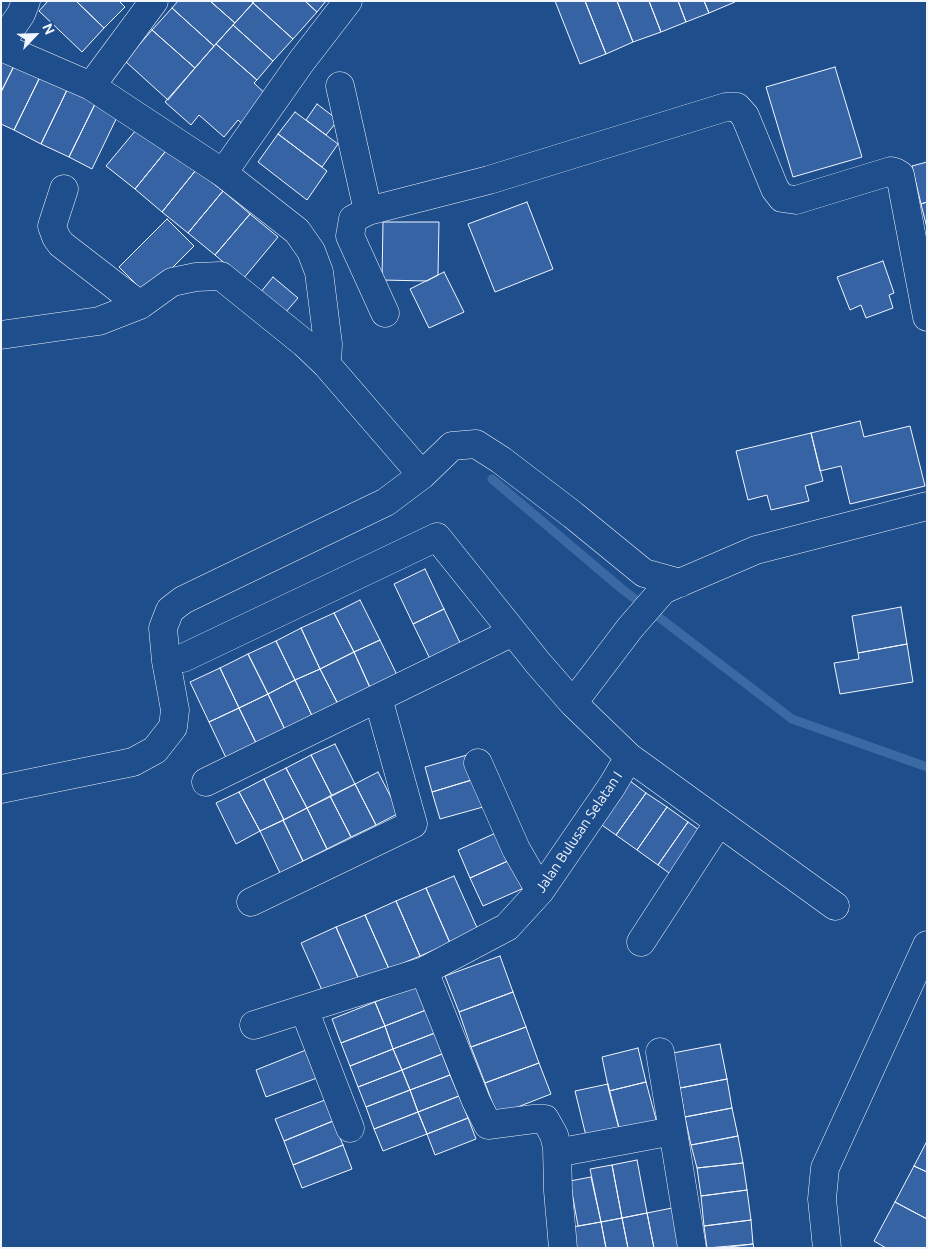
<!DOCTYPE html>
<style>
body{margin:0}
#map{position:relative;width:928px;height:1249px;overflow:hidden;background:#1f4e8c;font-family:Ubuntu,sans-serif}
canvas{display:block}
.frame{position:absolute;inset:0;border:2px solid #f2f6ff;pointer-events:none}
.north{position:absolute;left:10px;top:10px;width:50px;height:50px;-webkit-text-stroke:4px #1f4e8c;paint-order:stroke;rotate:66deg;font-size:14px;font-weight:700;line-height:20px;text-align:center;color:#f2f6ff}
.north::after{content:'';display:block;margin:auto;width:18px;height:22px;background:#f2f6ff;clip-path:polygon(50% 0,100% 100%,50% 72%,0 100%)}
</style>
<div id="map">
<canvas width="928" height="1249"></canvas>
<div class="frame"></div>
<div class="north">N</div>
</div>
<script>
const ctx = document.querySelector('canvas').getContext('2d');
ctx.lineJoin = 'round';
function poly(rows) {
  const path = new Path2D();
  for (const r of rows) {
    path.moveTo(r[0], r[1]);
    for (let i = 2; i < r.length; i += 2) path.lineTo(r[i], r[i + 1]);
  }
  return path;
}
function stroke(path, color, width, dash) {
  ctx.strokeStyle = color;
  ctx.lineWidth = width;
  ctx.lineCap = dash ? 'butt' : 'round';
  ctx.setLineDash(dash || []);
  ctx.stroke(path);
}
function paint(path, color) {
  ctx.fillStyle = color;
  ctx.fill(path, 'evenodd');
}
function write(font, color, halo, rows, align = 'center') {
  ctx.font = font + ' Ubuntu,sans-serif';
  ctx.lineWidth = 4;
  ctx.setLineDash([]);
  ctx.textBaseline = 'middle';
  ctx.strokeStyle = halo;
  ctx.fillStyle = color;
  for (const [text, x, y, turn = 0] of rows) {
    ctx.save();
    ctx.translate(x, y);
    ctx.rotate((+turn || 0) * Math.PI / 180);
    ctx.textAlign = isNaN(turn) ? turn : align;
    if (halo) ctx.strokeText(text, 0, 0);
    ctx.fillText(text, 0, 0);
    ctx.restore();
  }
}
stroke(poly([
 [492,479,622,589,792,719,927,767]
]), '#3b69a3', 9);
const building = poly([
 [48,1,76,1,104,28,82,52,39,11,48,1],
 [76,1,119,1,125,7,104,28,76,1],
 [178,1,210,1,235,23,214,46,172,8,178,1],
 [210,1,251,1,253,3,235,23,210,1],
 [254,1,305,1,317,12,293,39,253,3,254,1],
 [305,1,326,1,317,12,305,1],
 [555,1,585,1,606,54,580,64,555,1],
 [585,1,617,1,633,42,606,54,585,1],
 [617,1,649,1,661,32,633,42,617,1],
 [649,1,678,1,686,22,661,32,649,1],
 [678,1,704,1,709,13,686,22,678,1],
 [704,1,734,1,735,2,709,13,704,1],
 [253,3,293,39,273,61,233,25,253,3],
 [172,8,214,46,195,68,152,30,172,8],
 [233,25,273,61,257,80,216,44,233,25],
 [152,30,195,68,168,100,125,61,152,30],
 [216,44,257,80,254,83,271,99,246,127,238,120,224,137,199,115,191,125,165,102,216,44],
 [1,55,16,62,1,92,1,55],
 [16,62,41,75,14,130,1,124,1,92,16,62],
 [835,67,862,157,793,177,766,87,835,67],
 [41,75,68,88,41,144,14,130,41,75],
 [68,88,96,102,69,157,41,144,68,88],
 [96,102,119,113,92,169,69,157,96,102],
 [317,104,338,120,326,135,306,120,317,104],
 [295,112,338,144,322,167,278,134,295,112],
 [141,124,169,147,135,189,106,166,141,124],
 [278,134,327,171,307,200,258,162,278,134],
 [169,147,196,170,162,212,135,189,169,147],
 [927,162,927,202,921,204,912,166,927,162],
 [196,170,223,191,188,233,162,212,196,170],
 [223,191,250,214,215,255,188,233,223,191],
 [527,202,553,269,495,292,468,224,527,202],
 [927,202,927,228,921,204,927,202],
 [250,214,278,237,243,279,215,255,250,214],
 [167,219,194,246,146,294,119,267,167,219],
 [383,222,439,222,438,275,427,281,382,280,383,222],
 [883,261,894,293,889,295,893,308,866,318,861,305,850,310,837,277,883,261],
 [444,272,464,312,429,328,410,289,444,272],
 [273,277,298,298,285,313,260,293,273,277],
 [860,421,864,437,910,426,925,486,850,504,841,466,820,471,811,433,860,421],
 [811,433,823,481,805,486,809,501,771,510,767,495,748,500,736,451,811,433],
 [425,569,444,609,413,624,394,584,425,569],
 [360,600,380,640,354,652,334,613,360,600],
 [901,607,907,644,858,653,852,616,901,607],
 [444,609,463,649,432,663,413,624,444,609],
 [334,613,354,652,320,669,301,628,334,613],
 [301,628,320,669,295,680,276,641,301,628],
 [380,640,399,679,372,692,354,652,380,640],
 [276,641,295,680,268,694,248,654,276,641],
 [907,644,913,682,840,694,834,663,859,659,858,653,907,644],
 [354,652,372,692,340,708,320,669,354,652],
 [248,654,268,694,239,708,220,668,248,654],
 [220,668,239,708,209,722,190,682,220,668],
 [320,669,340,708,314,720,295,680,320,669],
 [295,680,314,720,287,734,268,694,295,680],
 [268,694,287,734,258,747,239,708,268,694],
 [239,708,258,747,228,762,209,722,239,708],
 [335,744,355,784,332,796,311,755,335,744],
 [311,755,332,796,307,808,286,768,311,755],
 [467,755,475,779,432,792,425,767,467,755],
 [286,768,307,808,284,820,264,779,286,768],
 [378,772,399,813,376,825,355,784,378,772],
 [626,778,646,793,616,835,596,821,626,778],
 [264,779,284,820,260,831,239,792,264,779],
 [475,779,483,807,440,819,432,792,475,779],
 [355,784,376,825,351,837,330,796,355,784],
 [239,792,260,831,236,844,216,803,239,792],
 [646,793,667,807,637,850,616,835,646,793],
 [330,796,351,837,327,849,307,808,330,796],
 [667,807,688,822,658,865,637,850,667,807],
 [307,808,327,849,303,861,283,820,307,808],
 [283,820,303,861,280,873,260,831,283,820],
 [688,822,706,835,676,878,658,865,688,822],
 [498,832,510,860,470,878,458,850,498,832],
 [510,860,524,888,483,906,470,878,510,860],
 [454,876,478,930,450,943,426,888,454,876],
 [426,888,450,943,420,956,396,901,426,888],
 [396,901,420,956,389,969,365,915,396,901],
 [365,915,389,969,360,982,336,927,365,915],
 [336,927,360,982,325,997,301,943,336,927],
 [500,956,513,992,459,1012,445,976,500,956],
 [416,986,426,1010,385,1026,375,1002,416,986],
 [513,992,526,1027,471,1047,459,1012,513,992],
 [375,1002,385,1026,341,1043,332,1019,375,1002],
 [426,1010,435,1033,393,1049,385,1026,426,1010],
 [385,1026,393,1049,350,1066,341,1043,385,1026],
 [526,1027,539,1063,485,1083,471,1047,526,1027],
 [435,1033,442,1054,402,1070,393,1049,435,1033],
 [720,1044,727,1079,680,1088,673,1053,720,1044],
 [638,1048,646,1082,609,1091,602,1057,638,1048],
 [393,1049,402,1070,358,1087,350,1066,393,1049],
 [306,1050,317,1078,266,1097,256,1070,306,1050],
 [442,1054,450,1075,410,1090,402,1070,442,1054],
 [539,1063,551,1094,497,1115,485,1083,539,1063],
 [402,1070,410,1090,366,1107,358,1087,402,1070],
 [450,1075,459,1096,418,1112,410,1090,450,1075],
 [727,1079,732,1108,685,1117,680,1088,727,1079],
 [646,1082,657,1123,620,1132,609,1091,646,1082],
 [608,1084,620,1132,587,1140,575,1091,608,1084],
 [410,1090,418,1112,374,1129,366,1107,410,1090],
 [459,1096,468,1118,427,1134,418,1112,459,1096],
 [325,1100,333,1121,284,1141,275,1119,325,1100],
 [732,1108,738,1136,691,1145,685,1117,732,1108],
 [418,1112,427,1134,383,1151,374,1129,418,1112],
 [468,1118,476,1139,435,1155,427,1134,468,1118],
 [333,1121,343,1145,293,1165,284,1141,333,1121],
 [738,1136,743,1163,697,1168,691,1145,738,1136],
 [927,1141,927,1172,914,1166,927,1141],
 [343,1145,352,1169,302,1188,293,1165,343,1145],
 [637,1160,647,1213,622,1218,612,1165,637,1160],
 [743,1163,747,1190,701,1196,697,1168,743,1163],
 [612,1165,622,1218,601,1222,590,1169,612,1165],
 [914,1166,927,1172,927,1219,895,1202,914,1166],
 [591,1177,601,1222,578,1226,570,1181,591,1177],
 [747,1190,751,1220,704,1226,701,1196,747,1190],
 [895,1202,927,1219,927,1248,886,1248,874,1241,895,1202],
 [672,1208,680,1248,654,1248,647,1213,672,1208],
 [647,1213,654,1248,628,1248,622,1218,647,1213],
 [622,1218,628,1248,606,1248,601,1222,622,1218],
 [751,1220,753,1244,707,1248,704,1226,751,1220],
 [601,1222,606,1248,577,1248,573,1227,601,1222],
 [753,1244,754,1248,721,1248,753,1244]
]);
paint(building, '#3563a3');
stroke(building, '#f2f6ff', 1);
const minor = poly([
 [1,43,21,14,26,1],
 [1,47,91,86,223,173],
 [91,86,154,1],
 [340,86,368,211],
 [64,189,52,226,56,237,61,244,140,305],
 [385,313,350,236,353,219,368,211,489,180,726,107,737,107,745,116,775,189,782,198,796,200,891,171,895,172,900,175,927,317],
 [1,335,99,321,140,305,172,282,196,277,221,276,304,343,327,365,422,475,452,446,476,444,501,460,573,515,644,573,680,583],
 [327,365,328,344,319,272,311,251,297,231,223,173,301,62,348,1],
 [183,658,437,537,538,663,573,703],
 [629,757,835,906],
 [478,763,516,849,540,891],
 [206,782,513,632],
 [1,789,133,762,155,750,173,727,175,710,166,661,163,628,170,610,183,600,386,502,422,475],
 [251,902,413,824,378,698],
 [641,942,719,822],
 [424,971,476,1101,488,1125,534,1119,545,1119,554,1135,557,1147,567,1151,673,1131,660,1052],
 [254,1025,304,1009],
 [350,1128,304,1009,424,971,507,927,540,891,612,786,629,757,573,703,630,628,663,590,756,550,927,506],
 [673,1131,692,1248],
 [557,1147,558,1191,563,1248],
 [827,1248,822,1199,825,1168,927,945]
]);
stroke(minor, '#f2f6ff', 29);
stroke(minor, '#1f4e8c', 28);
write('14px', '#f2f6ff', '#1f4e8c', [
 ["Jalan Bulusan Selatan I",579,832,-56]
]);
</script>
